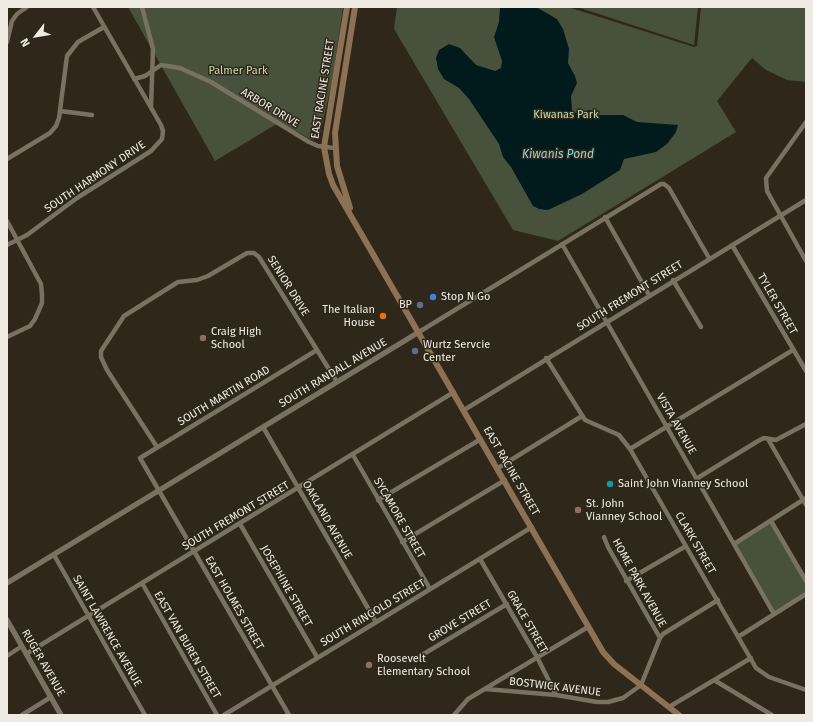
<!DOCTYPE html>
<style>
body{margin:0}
#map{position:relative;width:813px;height:722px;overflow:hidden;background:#2e271a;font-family:"Fira Sans",sans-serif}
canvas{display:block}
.frame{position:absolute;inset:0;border:8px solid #efebe2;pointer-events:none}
.north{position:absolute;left:16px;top:16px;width:40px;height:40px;-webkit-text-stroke:3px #2e271a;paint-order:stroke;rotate:239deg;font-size:11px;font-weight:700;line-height:16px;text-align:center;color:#efebe2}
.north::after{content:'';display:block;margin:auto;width:14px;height:18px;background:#efebe2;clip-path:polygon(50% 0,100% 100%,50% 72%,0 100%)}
</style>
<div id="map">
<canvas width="813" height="722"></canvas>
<div class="frame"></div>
<div class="north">N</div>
</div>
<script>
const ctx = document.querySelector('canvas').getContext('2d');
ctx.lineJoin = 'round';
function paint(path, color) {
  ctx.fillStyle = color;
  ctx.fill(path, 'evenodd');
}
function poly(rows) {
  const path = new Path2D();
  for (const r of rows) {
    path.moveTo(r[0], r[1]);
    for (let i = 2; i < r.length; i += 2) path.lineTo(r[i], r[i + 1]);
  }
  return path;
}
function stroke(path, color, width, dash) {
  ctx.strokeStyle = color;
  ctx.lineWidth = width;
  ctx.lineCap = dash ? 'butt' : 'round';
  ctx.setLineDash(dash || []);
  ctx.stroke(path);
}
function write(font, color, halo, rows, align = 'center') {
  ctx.font = font + ' "Fira Sans",sans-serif';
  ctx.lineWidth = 3;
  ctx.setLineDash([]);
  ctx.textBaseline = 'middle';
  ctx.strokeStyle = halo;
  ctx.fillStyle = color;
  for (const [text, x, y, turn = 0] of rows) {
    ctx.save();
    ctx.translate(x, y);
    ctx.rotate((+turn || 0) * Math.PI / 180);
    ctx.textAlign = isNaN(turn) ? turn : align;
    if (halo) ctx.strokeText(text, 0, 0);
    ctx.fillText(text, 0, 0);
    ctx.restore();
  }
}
paint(poly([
 [128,7,343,7,332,82,319,138,312,140,280,122,215,161],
 [397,7,568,7,694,47,697,46,701,7,806,7,806,82,787,80,766,70,752,58,717,101,736,132,558,241,513,230,394,29],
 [577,7,698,7,694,45],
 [771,521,806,581,806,594,774,614,734,544]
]), '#48513c');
paint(poly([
 [500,7,536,7,557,19,563,29,569,49,568,63,575,76,577,83,571,96,572,110,574,113,590,110,599,115,623,115,637,122,678,125,676,132,667,144,656,152,624,159,620,170,582,194,548,210,539,209,533,206,511,167,503,157,499,144,469,99,459,88,444,79,438,69,436,58,439,50,449,44,460,48,476,65,495,71,501,68,502,61,494,37,499,22]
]), '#011a1c');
stroke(poly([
 [142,7,153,49,151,108],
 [7,42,12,21,17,14,27,7],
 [134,79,145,76,161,65,180,68,211,82,309,142,318,146,334,148],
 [60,111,92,115],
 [806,122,766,178,767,191,806,261],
 [7,159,50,133,56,126,59,118,67,56,78,42,104,27],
 [605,217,649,295],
 [7,221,41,284,42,294,42,303,35,319,30,326,7,337],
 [562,244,774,614],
 [7,245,27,235,77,198,151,151,162,139,163,131,161,125,93,7],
 [732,245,806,371],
 [673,280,701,327],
 [419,332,661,184,664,184,669,188,709,258],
 [546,358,585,420,619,435,630,449,756,668,769,677,806,690],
 [464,410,806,200],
 [263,427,376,622],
 [768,439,806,505],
 [157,447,107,370,101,357,101,351,124,316,178,282,197,280,208,276,247,253,254,253,259,257,337,382],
 [630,449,793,350],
 [353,455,430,589],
 [498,468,582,416],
 [696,479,758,441,764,438,776,440,806,424],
 [378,500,481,439],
 [771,521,806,581],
 [240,524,317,657],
 [604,537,608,547,660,638],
 [402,542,505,480],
 [734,544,806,498],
 [54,555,145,715],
 [480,559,537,657,556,695],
 [626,581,686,546],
 [142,583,217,715],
 [738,637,806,594],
 [26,654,454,392],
 [422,655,507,604],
 [7,656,22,646],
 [714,680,772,715],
 [485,689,556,695,597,702,608,702,623,698,641,685,660,638,663,634,718,600],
 [669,707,751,658],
 [22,715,51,697],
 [224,715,532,527],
 [289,715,140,458,317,350],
 [454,715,468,699,588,627]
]), '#797262', 4.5);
stroke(poly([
 [7,583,419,332],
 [7,620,61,715]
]), '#797262', 5.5);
stroke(poly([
 [347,7,324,147,329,174,333,185,603,652,614,664,679,715],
 [350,208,337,166,335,133,355,7]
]), '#8d7154', 6);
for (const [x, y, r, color] of [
 [433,297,4,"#3f7fe0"],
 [420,305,4,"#5c6f8a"],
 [383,316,4,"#e8710a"],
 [203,338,4,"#8d6e63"],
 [415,351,4,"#5c6f8a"],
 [610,484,4,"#0f9aa8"],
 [578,510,4,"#8d6e63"],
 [369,665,4,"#8d6e63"]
]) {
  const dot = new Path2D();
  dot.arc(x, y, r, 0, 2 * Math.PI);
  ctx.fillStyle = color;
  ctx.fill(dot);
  stroke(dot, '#2e271a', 1.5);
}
write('11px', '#c7dcaa', '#2e271a', [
 ["Palmer Park",238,71],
 ["Kiwanas Park",566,115]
]);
write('11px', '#efebe2', '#2e271a', [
 ["EAST RACINE STREET",323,89,-81],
 ["ARBOR DRIVE",270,108,31],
 ["SOUTH HARMONY DRIVE",95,177,-34],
 ["SENIOR DRIVE",288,286,58],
 ["SOUTH FREMONT STREET",630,296,-32],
 ["TYLER STREET",777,304,60],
 ["SOUTH RANDALL AVENUE",333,373,-31],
 ["SOUTH MARTIN ROAD",224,396,-31],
 ["VISTA AVENUE",676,424,60],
 ["EAST RACINE STREET",511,471,60],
 ["SOUTH FREMONT STREET",236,516,-31],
 ["SYCAMORE STREET",399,518,60],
 ["OAKLAND AVENUE",327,520,60],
 ["CLARK STREET",695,543,60],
 ["HOME PARK AVENUE",639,583,61],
 ["JOSEPHINE STREET",286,586,60],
 ["EAST HOLMES STREET",234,603,60],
 ["SOUTH RINGOLD STREET",373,613,-31],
 ["GROVE STREET",460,621,-31],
 ["GRACE STREET",527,622,60],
 ["SAINT LAWRENCE AVENUE",107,631,60],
 ["EAST VAN BUREN STREET",187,645,60],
 ["RUGER AVENUE",43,663,60],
 ["BOSTWICK AVENUE",555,687,7]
]);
write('11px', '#efebe2', '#2e271a', [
 ["Stop N Go",441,297],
 ["BP",412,305,"right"],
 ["The Italian",375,310,"right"],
 ["House",375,323,"right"],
 ["Craig High",211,332],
 ["School",211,345],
 ["Wurtz Servcie",423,345],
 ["Center",423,358],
 ["Saint John Vianney School",618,484],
 ["St. John",586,504],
 ["Vianney School",586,517],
 ["Roosevelt",377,659],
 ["Elementary School",377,672]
], 'left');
write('italic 12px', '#8ed5d9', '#2e271a', [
 ["Kiwanis Pond",558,155]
]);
</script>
